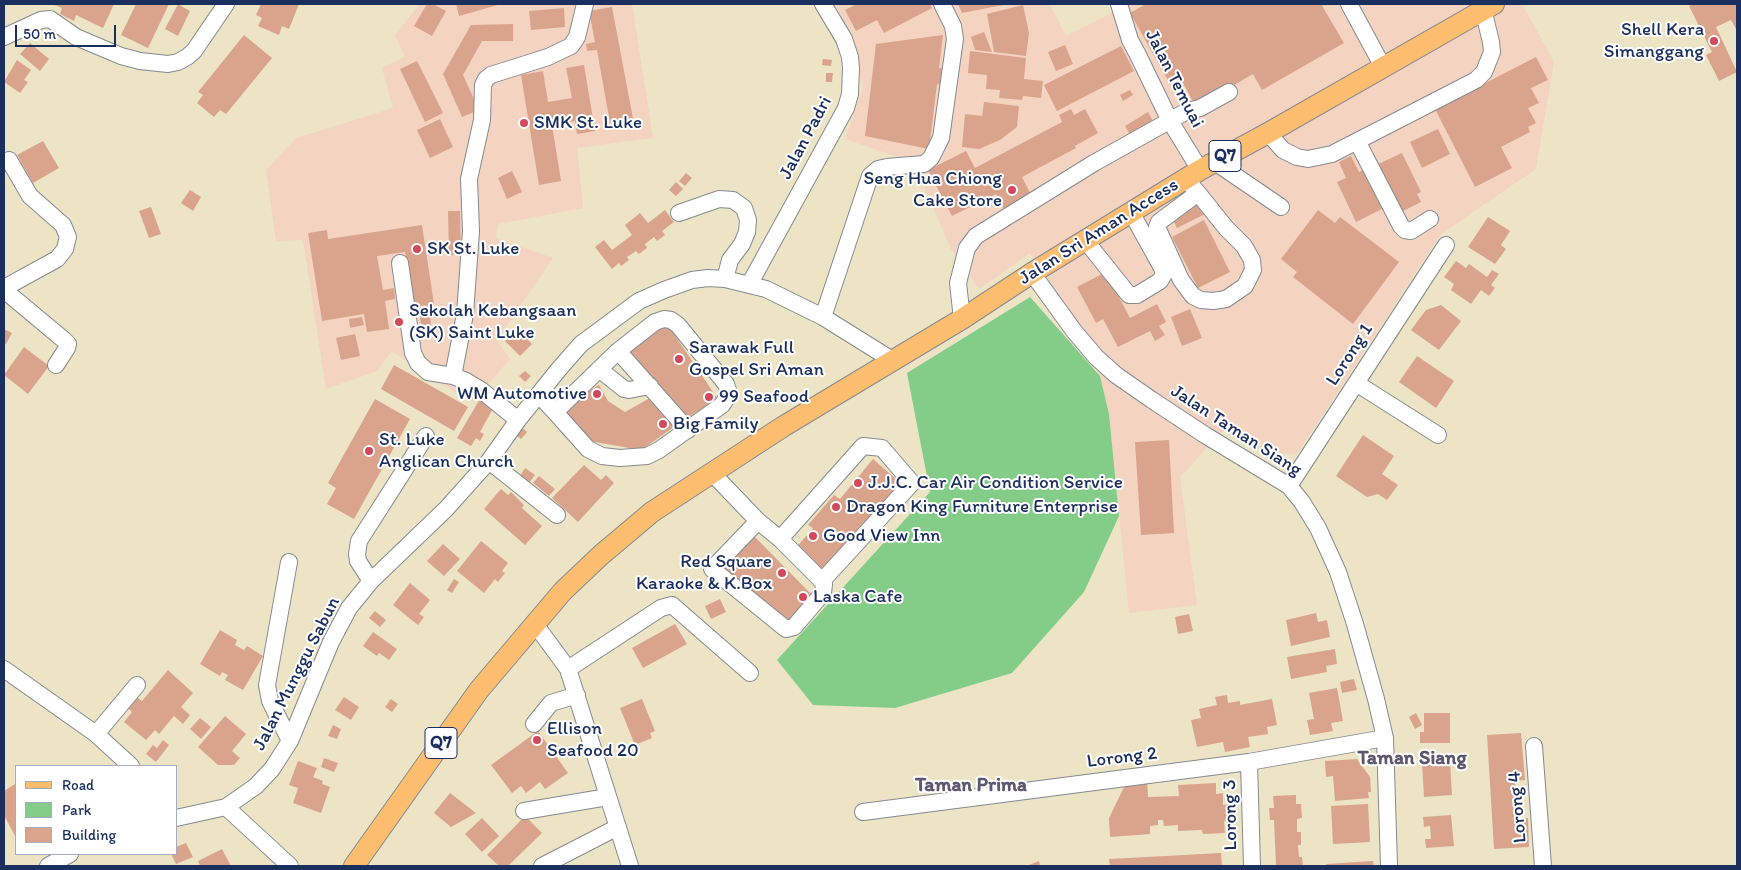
<!DOCTYPE html>
<style>
body{margin:0}
#map{position:relative;width:1741px;height:870px;overflow:hidden;background:#ece4c5;font-family:Itim,sans-serif}
canvas{display:block}
.frame{position:absolute;inset:0;border:5px solid #1b2f5e;pointer-events:none}
.legend{position:absolute;left:15px;top:765px;width:162px;height:90px;box-sizing:border-box;background:#fff;border:1px solid #a4acbf;margin:0;padding:6px 9px;list-style:none;font-size:15px;color:#1b2f5e}
.legend li{display:flex;align-items:center;gap:10px;height:25px}
.legend b{width:25px;border:1px solid #a4acbf}
.scale{position:absolute;left:15px;top:25px;width:101px;height:22px;box-sizing:border-box;border:2px solid #1b2f5e;border-top:0;padding-left:6px;font-size:15px;line-height:18px;white-space:nowrap;color:#1b2f5e;-webkit-text-stroke:4px #fff;paint-order:stroke}
</style>
<div id="map">
<canvas width="1741" height="870"></canvas>
<div class="frame"></div>
<ul class="legend">
<li><b style="height:6px;background:#fcbd6f"></b>Road</li>
<li><b style="height:14px;background:#84cd89"></b>Park</li>
<li><b style="height:14px;background:#daa48c"></b>Building</li>
</ul>
<div class="scale">50 m</div>
</div>
<script>
const ctx = document.querySelector('canvas').getContext('2d');
ctx.lineJoin = 'round';
function paint(path, color) {
  ctx.fillStyle = color;
  ctx.fill(path, 'evenodd');
}
function poly(rows) {
  const path = new Path2D();
  for (const r of rows) {
    path.moveTo(r[0], r[1]);
    for (let i = 2; i < r.length; i += 2) path.lineTo(r[i], r[i + 1]);
  }
  return path;
}
function stroke(path, color, width, dash) {
  ctx.strokeStyle = color;
  ctx.lineWidth = width;
  ctx.lineCap = dash ? 'butt' : 'round';
  ctx.setLineDash(dash || []);
  ctx.stroke(path);
}
function write(font, color, halo, rows, align = 'center') {
  ctx.font = font + ' Itim,sans-serif';
  ctx.lineWidth = 4;
  ctx.setLineDash([]);
  ctx.textBaseline = 'middle';
  ctx.strokeStyle = halo;
  ctx.fillStyle = color;
  for (const [text, x, y, turn = 0] of rows) {
    ctx.save();
    ctx.translate(x, y);
    ctx.rotate((+turn || 0) * Math.PI / 180);
    ctx.textAlign = isNaN(turn) ? turn : align;
    if (halo) ctx.strokeText(text, 0, 0);
    ctx.fillText(text, 0, 0);
    ctx.restore();
  }
}
paint(poly([
 [419,4,632,4,653,138,577,148,583,208,498,224,496,238,553,258,497,340,510,359,473,402,431,378,392,351,377,371,326,389,303,240,276,241,266,170,296,138,393,108,382,68,405,56,395,36],
 [832,4,1050,4,1066,36,1130,4,1522,4,1554,62,1536,169,1441,234,1297,454,1262,452,1224,430,1180,477,1197,605,1129,613,1109,414,1089,335,1047,282,1030,253,979,289,951,249,918,174,898,157,845,139,863,88,853,48]
]), '#f4d3c0');
paint(poly([
 [1030,297,1100,376,1109,414,1119,516,1084,592,1012,673,895,708,813,705,777,660,930,492,907,373]
]), '#84cd89');
paint(poly([
 [52,4,114,4,103,28,76,15,74,21,60,14,62,8],
 [136,4,169,4,148,48,121,35],
 [178,4,190,11,178,36,165,29],
 [261,4,299,4,289,29,282,26,279,35,258,26,262,18,256,15],
 [427,4,433,4,446,11,432,36,414,26],
 [456,4,501,4,459,16],
 [857,4,930,4,932,8,884,33,877,20,856,31,845,10],
 [958,4,1003,4,1003,5,962,13],
 [1146,4,1321,4,1344,43,1262,90,1253,74,1196,107,1183,83,1173,89,1130,13],
 [1693,4,1737,4,1737,28,1736,29,1731,20,1716,27,1737,72,1719,81,1706,55,1712,52,1689,6],
 [1023,5,1029,33,1026,56,994,52,987,14],
 [612,7,633,119,610,123,597,50,587,51,586,44,595,42,589,11],
 [564,8,565,27,531,30,529,11],
 [513,24,513,41,482,41,463,75,479,110,462,117,443,74,471,25],
 [984,32,992,52,975,50,971,37],
 [244,35,272,58,226,114,220,110,214,117,197,103,203,95,198,92],
 [943,35,939,68,947,69,945,85,937,84,929,149,865,136,876,44],
 [30,43,49,59,40,71,20,54],
 [1065,45,1073,64,1056,71,1048,52],
 [1121,46,1134,71,1057,111,1044,85],
 [970,51,1026,58,1024,79,1043,81,1041,98,1023,96,1022,100,999,98,1000,90,986,89,987,75,968,73],
 [1536,57,1548,80,1531,88,1539,103,1528,108,1536,123,1528,127,1530,132,1501,147,1512,168,1475,187,1435,109],
 [823,59,832,60,831,66,822,65],
 [17,60,31,70,24,80,28,82,20,93,4,82],
 [417,61,443,113,425,122,400,69],
 [584,65,595,131,577,134,575,121,552,125,561,181,539,185,521,75,543,71,548,102,572,98,566,68],
 [826,73,833,73,832,82,826,82],
 [1130,90,1133,95,1123,101,1120,95],
 [984,102,1019,106,1017,127,1000,140,979,149,962,147,965,114,982,116],
 [1071,109,1074,115,1085,109,1098,133,1075,146,1071,140,1076,148,1022,177,1031,195,1004,209,996,194,952,216,928,170,966,151,975,168,1062,122,1059,115],
 [1148,112,1155,125,1132,138,1125,126],
 [440,119,453,147,430,158,417,130],
 [1438,129,1450,154,1422,168,1410,142],
 [43,141,59,168,33,183,17,155],
 [1402,153,1421,192,1417,194,1421,202,1399,213,1376,165],
 [1351,156,1359,172,1363,170,1382,209,1356,222,1337,182,1346,178,1339,162],
 [512,171,522,192,507,199,498,178],
 [686,173,692,178,685,186,679,181],
 [676,182,683,189,676,196,669,190],
 [190,190,201,197,193,211,181,203],
 [1200,202,1205,214,1177,228,1171,216],
 [151,207,161,234,149,238,139,211],
 [665,210,674,222,662,231,665,235,657,241,654,237,645,244,647,248,639,254,636,251,627,257,629,260,621,266,619,263,612,269,595,247,604,240,612,250,632,235,625,225,640,213,648,223],
 [1318,210,1335,223,1340,217,1399,262,1353,324,1293,277,1297,272,1281,259],
 [448,211,460,211,461,254,449,255],
 [1488,217,1510,231,1501,245,1506,249,1495,264,1468,247],
 [1204,220,1230,272,1198,288,1172,237],
 [422,225,434,304,414,307,405,252,377,256,383,290,394,288,395,299,385,301,389,329,367,332,364,314,322,321,308,233,327,230,328,239],
 [1456,261,1466,268,1469,264,1487,277,1492,270,1499,274,1491,285,1495,288,1489,296,1481,290,1471,304,1451,290,1454,284,1444,277],
 [1106,272,1130,318,1157,304,1166,322,1159,326,1165,335,1155,341,1150,331,1118,347,1103,319,1096,323,1077,287],
 [429,305,431,325,421,326,419,307],
 [1441,305,1461,321,1439,350,1411,330,1426,310],
 [1190,309,1202,338,1182,346,1171,317],
 [362,317,364,325,350,328,349,319],
 [659,328,670,328,717,398,685,420,628,351],
 [4,329,12,333,6,344,4,343],
 [518,329,532,344,520,356,505,341],
 [355,334,360,356,341,360,336,338],
 [24,347,49,366,28,394,4,375],
 [1417,356,1454,381,1436,408,1399,382],
 [394,365,468,407,454,431,381,389],
 [525,371,531,376,525,382,519,376],
 [599,385,608,401,625,412,650,398,674,427,641,450,589,441,566,411,568,405],
 [481,397,495,405,480,432,484,434,480,441,476,438,471,446,457,438],
 [375,399,410,419,354,519,327,504,336,488,328,483],
 [520,426,527,432,521,439,514,433],
 [1363,435,1394,456,1382,474,1398,485,1387,500,1378,494,1367,497,1336,476],
 [1169,440,1174,533,1141,535,1135,442],
 [873,459,904,486,820,573,795,549,813,528,808,525,834,495,840,499],
 [584,465,601,480,606,475,614,483,578,522,552,498],
 [525,468,535,475,529,483,520,476],
 [539,476,555,489,549,496,533,483],
 [501,489,508,495,511,492,524,505,522,508,542,526,525,545,484,509],
 [752,534,815,598,792,624,719,570],
 [481,541,508,563,502,571,505,573,498,582,495,579,484,593,457,571],
 [443,544,460,559,444,576,427,561],
 [454,579,459,582,452,593,447,590],
 [410,583,430,600,419,614,424,617,418,625,393,605],
 [720,599,726,612,711,619,705,606],
 [375,611,386,620,380,627,369,618],
 [1316,613,1318,622,1327,620,1330,637,1291,646,1286,620],
 [1189,614,1193,631,1178,634,1175,617],
 [675,624,687,644,643,668,632,648],
 [220,630,237,640,235,645,244,650,247,646,263,656,243,690,225,680,228,675,222,672,220,676,200,664],
 [373,632,397,649,389,660,379,653,377,656,363,646],
 [1335,649,1337,664,1326,666,1327,672,1291,679,1287,657],
 [168,670,193,693,181,707,190,715,183,724,174,716,159,734,155,730,146,740,124,722,132,712,125,705,134,695,142,701],
 [1354,679,1357,690,1342,693,1340,682],
 [1337,688,1343,721,1331,723,1333,731,1310,735,1307,720,1314,719,1309,693],
 [1227,695,1228,703,1240,701,1240,705,1272,699,1277,725,1267,727,1268,734,1248,737,1250,747,1225,752,1223,742,1197,747,1191,720,1201,718,1199,709,1217,705,1215,697],
 [344,697,359,707,351,720,335,710],
 [391,699,398,704,392,712,385,707],
 [642,699,655,731,650,733,652,738,635,745,620,708],
 [1416,713,1422,725,1415,729,1409,717],
 [1424,713,1450,713,1450,743,1420,743,1420,732,1424,732],
 [225,716,246,734,232,751,240,758,234,765,218,765,198,747],
 [200,718,211,727,201,739,190,729],
 [333,725,341,729,337,739,328,736],
 [538,731,568,773,545,789,540,782,526,793,521,786,512,793,491,765],
 [1521,733,1525,780,1515,781,1517,819,1528,818,1529,847,1494,849,1487,735],
 [163,740,169,745,156,762,146,754,153,745,157,748],
 [324,758,338,763,334,772,321,767],
 [1357,759,1370,777,1371,792,1368,792,1369,798,1335,801,1333,776,1326,777,1325,761],
 [298,761,317,768,313,777,323,781,322,784,330,787,321,813,293,803,298,788,289,785],
 [1450,761,1452,795,1424,797,1422,763],
 [1147,780,1148,797,1179,796,1178,785,1216,783,1216,794,1223,793,1223,805,1232,804,1233,820,1224,821,1225,833,1203,834,1202,830,1178,831,1178,825,1164,826,1163,820,1158,820,1158,825,1150,826,1150,834,1110,837,1109,818,1127,781],
 [15,784,16,786,16,838,4,815,4,791],
 [450,793,476,813,451,827,434,813],
 [1296,795,1296,804,1301,804,1302,818,1297,819,1297,832,1301,832,1301,845,1298,845,1299,857,1302,857,1303,866,1276,866,1274,820,1270,820,1269,808,1274,808,1273,796],
 [1368,804,1370,842,1333,844,1331,806],
 [1451,815,1454,846,1426,848,1425,839,1431,839,1430,826,1424,827,1423,817],
 [525,816,542,833,508,866,499,866,487,855],
 [482,818,499,836,482,852,465,834],
 [186,843,193,857,176,864,171,854,176,854,176,847],
 [222,849,231,866,200,866,198,861],
 [1221,853,1222,866,1110,866,1109,859],
 [1039,861,1040,866,1026,866],
 [1373,861,1374,866,1326,866,1326,864]
]), '#daa48c');
const minor = poly([
 [1119,4,1130,40,1138,55,1170,121,1200,170],
 [1349,4,1383,67],
 [4,37,41,20,50,19,76,37,121,56,140,61,168,64,178,62,187,57,194,51,226,4],
 [1268,133,1283,150,1297,157,1308,159,1332,154,1476,80,1484,72,1492,52,1491,42,1483,9],
 [1357,141,1401,226,1405,230,1411,231,1430,219],
 [1215,162,1281,207],
 [1186,179,1198,193,1226,228,1244,246,1252,260,1253,270,1245,286,1226,299,1213,301,1201,300,1193,296,1181,280,1157,227,1159,222,1198,193],
 [679,213,719,199,733,200,744,208,748,220,747,232,742,244,730,260,725,279],
 [1085,240,1129,295,1137,295,1160,281,1164,274,1162,268,1131,212],
 [400,263,413,353,418,363,428,372,453,376,466,381,481,390,518,420],
 [1032,273,1074,331,1096,357,1116,375,1152,400,1205,435,1289,486,1302,502,1318,528,1338,572,1355,624,1376,699,1385,738,1389,866],
 [749,285,846,108,850,94,851,68,850,57,844,39,823,4],
 [4,288,57,259,65,249,68,237,63,225,30,196,9,160],
 [4,290,64,340,68,344,67,348,56,365],
 [823,317,870,176,878,169,887,167,924,164,931,158,941,138,955,39,953,26,942,4],
 [962,319,958,283,967,248,976,236,1094,163,1187,111,1200,108,1229,92],
 [618,351,688,430],
 [599,369,624,389,629,390,650,386],
 [453,376,465,314,471,231,469,179,482,120,483,85,486,79,491,75,548,57,571,46,577,37,585,4],
 [1356,383,1438,435],
 [539,395,555,412,588,449,602,456,620,458,647,456,659,450,722,405,728,396,728,390,726,384,678,325,671,320,664,319,655,322,618,351,555,412],
 [489,461,557,515],
 [712,473,758,521,780,539,822,581,824,584,823,593,794,627,786,629,712,569,758,521],
 [1289,486,1446,245],
 [780,539,863,446,882,448,912,483,822,581],
 [289,562,267,685,270,701,290,741],
 [371,581,358,561,357,554,359,541,426,436],
 [535,624,568,669,630,866],
 [4,669,96,734,131,766],
 [568,669,661,608,672,605,750,673],
 [534,724,551,703,577,695],
 [96,734,137,685],
 [1534,746,1543,866],
 [1249,762,1252,866],
 [524,811,608,797],
 [863,812,1249,762,1385,738],
 [176,818,226,807],
 [48,866,70,854],
 [290,866,226,807,256,786,272,769,290,741,331,642,349,608,371,581,446,509,489,461,518,420,559,369,581,344,639,301,664,290,692,280,708,278,725,279,766,289,823,317,892,360],
 [542,866,618,827]
]);
const major = poly([
 [354,866,479,690,563,591,601,555,652,512,784,426,962,319,1032,273,1200,170,1268,133,1494,4]
]);
stroke(minor, '#848a92', 18);
stroke(major, '#848a92', 22);
stroke(minor, '#fff', 16);
stroke(major, '#fcbd6f', 20);
for (const [x, y, r, color] of [
 [1714,41,5,"#d1495b"],
 [524,123,5,"#d1495b"],
 [1012,190,5,"#d1495b"],
 [417,249,5,"#d1495b"],
 [399,322,5,"#d1495b"],
 [679,359,5,"#d1495b"],
 [597,394,5,"#d1495b"],
 [709,397,5,"#d1495b"],
 [663,424,5,"#d1495b"],
 [369,451,5,"#d1495b"],
 [858,483,5,"#d1495b"],
 [836,507,5,"#d1495b"],
 [813,536,5,"#d1495b"],
 [782,573,5,"#d1495b"],
 [803,597,5,"#d1495b"],
 [537,740,5,"#d1495b"]
]) {
  const dot = new Path2D();
  dot.arc(x, y, r, 0, 2 * Math.PI);
  ctx.fillStyle = color;
  ctx.fill(dot);
  stroke(dot, '#fff', 2);
}
for (const [x, y, w] of [
 [1225,156,32],
 [441,743,32]
]) {
  const box = new Path2D();
  box.roundRect(x - w / 2, y - 15.5, w, 31, 4);
  ctx.fillStyle = '#fff';
  ctx.fill(box);
  stroke(box, '#1b2f5e', 1);
}
write('bold 18px', '#1b2f5e', null, [
 ["Q7",1225,156],
 ["Q7",441,743]
]);
write('19px', '#1b2f5e', '#fff', [
 ["Shell Kera",1704,30,"right"],
 ["Simanggang",1704,52,"right"],
 ["SMK St. Luke",534,123],
 ["Seng Hua Chiong",1002,179,"right"],
 ["Cake Store",1002,201,"right"],
 ["SK St. Luke",427,249],
 ["Sekolah Kebangsaan",409,311],
 ["(SK) Saint Luke",409,333],
 ["Sarawak Full",689,348],
 ["Gospel Sri Aman",689,370],
 ["WM Automotive",587,394,"right"],
 ["99 Seafood",719,397],
 ["Big Family",673,424],
 ["St. Luke",379,440],
 ["Anglican Church",379,462],
 ["J.J.C. Car Air Condition Service",868,483],
 ["Dragon King Furniture Enterprise",846,507],
 ["Good View Inn",823,536],
 ["Red Square",772,562,"right"],
 ["Karaoke & K.Box",772,584,"right"],
 ["Laska Cafe",813,597],
 ["Ellison",547,729],
 ["Seafood 20",547,751]
], 'left');
write('19px', '#1b2f5e', '#fff', [
 ["Jalan Temuai",1174,79,63],
 ["Jalan Padri",806,138,-62],
 ["Jalan Sri Aman Access",1099,232,-32],
 ["Lorong 1",1350,355,-57],
 ["Jalan Taman Siang",1236,431,33],
 ["Jalan Munggu Sabun",297,674,-63],
 ["Lorong 2",1122,758,-7],
 ["Lorong 4",1518,807,-95],
 ["Lorong 3",1231,815,-91]
]);
write('bold 20px', '#5e586e', '#fff', [
 ["Taman Siang",1412,759],
 ["Taman Prima",971,786]
]);
</script>
